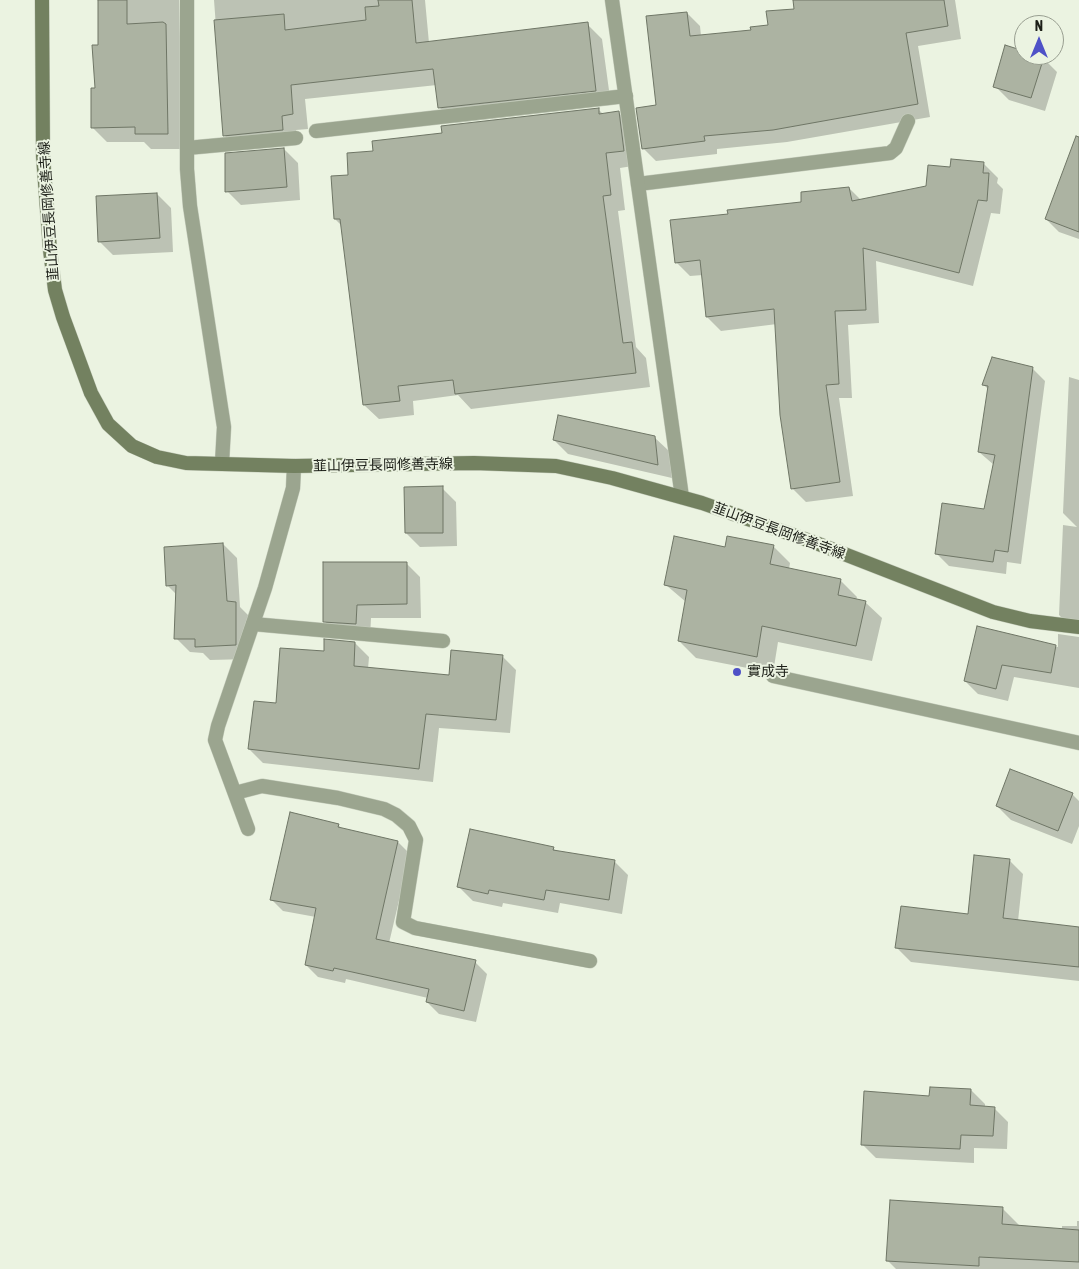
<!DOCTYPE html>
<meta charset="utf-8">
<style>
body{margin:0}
#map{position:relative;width:1079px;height:1269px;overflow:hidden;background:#ebf3e1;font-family:"Asap Condensed",sans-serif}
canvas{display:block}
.north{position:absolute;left:1014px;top:15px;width:50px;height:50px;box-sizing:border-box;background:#ebf3e1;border:1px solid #989e90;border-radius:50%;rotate:0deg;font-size:14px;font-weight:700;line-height:20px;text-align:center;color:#1b1e17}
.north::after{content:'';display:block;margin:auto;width:18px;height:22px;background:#4e51c7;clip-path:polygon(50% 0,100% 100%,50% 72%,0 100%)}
</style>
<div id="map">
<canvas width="1079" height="1269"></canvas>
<div class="north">N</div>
</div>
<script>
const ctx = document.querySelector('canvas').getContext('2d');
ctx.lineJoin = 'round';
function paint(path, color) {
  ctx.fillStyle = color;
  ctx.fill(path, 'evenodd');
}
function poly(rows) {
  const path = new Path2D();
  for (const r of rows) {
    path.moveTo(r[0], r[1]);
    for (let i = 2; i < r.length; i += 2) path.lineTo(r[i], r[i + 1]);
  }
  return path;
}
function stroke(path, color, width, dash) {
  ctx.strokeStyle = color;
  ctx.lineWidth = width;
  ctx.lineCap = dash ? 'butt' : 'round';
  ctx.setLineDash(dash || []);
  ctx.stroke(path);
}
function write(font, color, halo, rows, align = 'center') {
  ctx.font = font + ' "Asap Condensed","Noto Sans JP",sans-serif';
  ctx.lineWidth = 4;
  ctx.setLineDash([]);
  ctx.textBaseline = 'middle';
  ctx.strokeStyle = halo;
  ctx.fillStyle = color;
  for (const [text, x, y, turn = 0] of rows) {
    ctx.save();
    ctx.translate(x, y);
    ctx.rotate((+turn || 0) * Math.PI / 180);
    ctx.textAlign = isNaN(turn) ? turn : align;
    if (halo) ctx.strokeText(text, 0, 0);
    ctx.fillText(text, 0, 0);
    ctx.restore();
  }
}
paint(poly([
 [99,0,179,0,183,149,151,149,144,142,107,142,92,127,99,46],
 [214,0,425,0,429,43,587,24,602,39,611,105,455,123,440,108,437,85,305,99,308,129,296,130,297,145,239,150,224,135],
 [794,0,955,0,961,39,918,46,930,117,787,142,717,149,717,154,656,161,643,148,687,13,700,26,701,36,752,31,769,26,795,10],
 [1024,52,1024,55,1043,58,1057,72,1045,111,1009,100,995,86],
 [598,109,604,115,618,112,633,127,639,165,620,168,625,210,618,211,636,347,646,358,650,387,471,409,458,395,413,401,414,415,379,419,364,405,342,226,335,219,349,176,374,152,443,134],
 [284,149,298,163,300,200,241,205,227,191,225,163],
 [1079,159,1079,239,1059,232,1046,219],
 [984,164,998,178,997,183,1003,189,1000,214,991,213,973,286,876,261,879,323,848,325,852,398,839,398,853,496,806,502,792,488,777,324,721,331,707,317,703,275,690,276,676,262,729,215,803,203,849,188,861,200,927,187,951,169],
 [157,194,171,208,173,252,113,255,99,241],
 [1033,369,1045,381,1021,564,1007,562,1006,574,949,566,936,553,985,510,994,465,979,452,989,390,983,384],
 [1069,377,1079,380,1079,629,1072,628,1059,615,1063,525,1077,527,1063,513],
 [654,437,669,451,672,478,568,454,554,440],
 [442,488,456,502,457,546,420,547,406,533],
 [223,544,237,558,240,607,250,617,249,659,210,660,203,653,190,652,176,638,177,595,168,586],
 [773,546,790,563,789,569,840,580,857,597,856,600,865,602,882,618,872,661,778,642,773,673,696,658,679,641,686,602,666,585,726,548],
 [406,563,420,577,421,618,371,618,370,638,339,635,325,621],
 [978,628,1058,647,1058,634,1079,637,1079,688,1014,677,1008,701,978,694,965,681],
 [355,643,369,657,368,669,450,677,502,656,516,670,510,733,439,728,433,782,263,763,249,749,277,705,325,652],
 [1072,794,1079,801,1079,826,1072,844,1011,820,997,806],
 [338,825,342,829,398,842,410,854,389,943,475,962,487,974,476,1022,439,1014,427,1002,428,998,346,979,345,983,318,977,306,965,316,917,283,911,271,899],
 [553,848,557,852,614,861,628,875,622,914,560,903,558,913,503,903,502,907,473,901,459,887],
 [1009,860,1023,874,1018,921,1079,929,1079,981,911,962,897,948,969,915],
 [971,1090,985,1104,985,1107,994,1108,1008,1122,1007,1149,974,1148,974,1163,876,1158,862,1144,931,1097],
 [1002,1208,1021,1227,1062,1230,1062,1226,1077,1226,1077,1221,1079,1221,1079,1269,896,1269,888,1261]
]), '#0003');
const building = poly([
 [98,0,127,0,127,24,163,22,166,24,168,134,135,134,135,127,91,128,91,88,95,88,92,45,98,45,98,0],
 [378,0,412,0,416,43,588,22,596,91,438,108,433,69,291,85,293,114,282,116,283,130,223,136,214,20,284,14,285,30,366,20,365,7,379,6,378,0],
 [793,0,944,0,948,26,906,33,918,104,773,130,704,136,705,141,642,149,636,108,656,105,646,16,687,12,690,36,751,30,750,27,768,25,766,11,794,9,793,0],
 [1005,45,1024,51,1024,55,1044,57,1031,98,993,87,1005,45],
 [599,108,599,114,619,111,624,151,606,153,611,195,603,196,623,343,632,342,636,373,455,394,453,380,398,386,400,401,363,405,340,219,334,219,331,176,348,175,347,153,373,151,372,141,442,133,441,126,599,108],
 [1076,136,1079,137,1079,232,1045,219,1076,136],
 [284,148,287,187,225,192,225,153,284,148],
 [951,159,984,162,983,173,989,173,987,201,978,200,959,273,863,248,866,310,835,311,839,384,826,385,840,482,791,489,780,415,774,309,706,317,700,260,675,263,670,220,728,214,727,210,801,202,801,192,849,187,852,201,926,186,928,165,950,167,951,159],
 [157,193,160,238,98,242,96,196,157,193],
 [992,357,1033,367,1008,552,995,550,993,562,935,554,942,503,984,509,995,455,978,452,988,386,982,385,992,357],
 [558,415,655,436,658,465,553,440,558,415],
 [443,486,443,533,405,533,404,487,443,486],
 [674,536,725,547,727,536,774,545,770,564,841,579,838,595,866,601,856,646,762,626,757,657,678,641,687,590,664,585,674,536],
 [223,543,227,601,236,602,236,645,195,647,195,639,174,639,176,585,166,586,164,547,223,543],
 [323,562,407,562,407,604,357,605,356,624,323,622,323,562],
 [977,626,1056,645,1051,673,1002,665,996,689,964,681,977,626],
 [324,639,355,642,354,666,449,675,451,650,503,655,496,720,426,714,419,769,248,749,254,701,276,703,280,648,324,651,324,639],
 [1010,769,1073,793,1058,831,996,806,1010,769],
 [290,812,339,824,338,827,398,841,376,939,476,960,464,1011,426,1002,429,989,334,968,333,971,305,965,316,908,270,900,290,812],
 [470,829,554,847,553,850,615,860,609,900,546,890,544,900,489,890,488,894,457,887,470,829],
 [974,855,1010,859,1003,918,1079,927,1079,967,895,948,901,906,968,914,974,855],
 [930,1087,971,1089,970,1105,995,1107,993,1136,961,1135,960,1149,861,1145,864,1091,929,1096,930,1087],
 [890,1200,1003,1207,1002,1224,1079,1230,1079,1262,979,1257,979,1266,886,1261,890,1200]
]);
paint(building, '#acb3a2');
stroke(building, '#6e7565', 1);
const service = poly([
 [316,131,626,96],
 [187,148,296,138],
 [638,184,890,153,896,148,908,121],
 [253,624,443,641],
 [773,676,1079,743]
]);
const minor = poly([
 [187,0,187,169,190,206,224,427,222,463],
 [612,0,682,497],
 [235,793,262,786,338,798,384,809,396,815,409,826,416,840,403,922,415,928,590,961],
 [248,829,215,740,218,726,265,588,293,488,294,466]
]);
const secondary = poly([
 [42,0,43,156,50,250,55,290,63,317,91,393,108,424,132,446,157,457,186,463,294,466,474,463,556,466,612,478,702,503,816,543,993,612,1030,621,1079,627]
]);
stroke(service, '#c6cdbd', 15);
stroke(minor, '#c6cdbd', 15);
stroke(secondary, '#c6cdbd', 15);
stroke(service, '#9ba58f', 14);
stroke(minor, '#9ba58f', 14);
stroke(secondary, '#738160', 14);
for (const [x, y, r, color] of [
 [737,672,5,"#4e51c7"]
]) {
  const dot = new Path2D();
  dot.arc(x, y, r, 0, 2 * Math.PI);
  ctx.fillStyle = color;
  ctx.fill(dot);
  stroke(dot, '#ebf3e1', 2);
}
write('14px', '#1b1e17', '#ebf3e1', [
 ["韮山伊豆長岡修善寺線",49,211,-94],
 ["韮山伊豆長岡修善寺線",383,465,-1],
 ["韮山伊豆長岡修善寺線",779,531,20]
]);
write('14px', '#1b1e17', '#ebf3e1', [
 ["實成寺",747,672]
], 'left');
</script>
